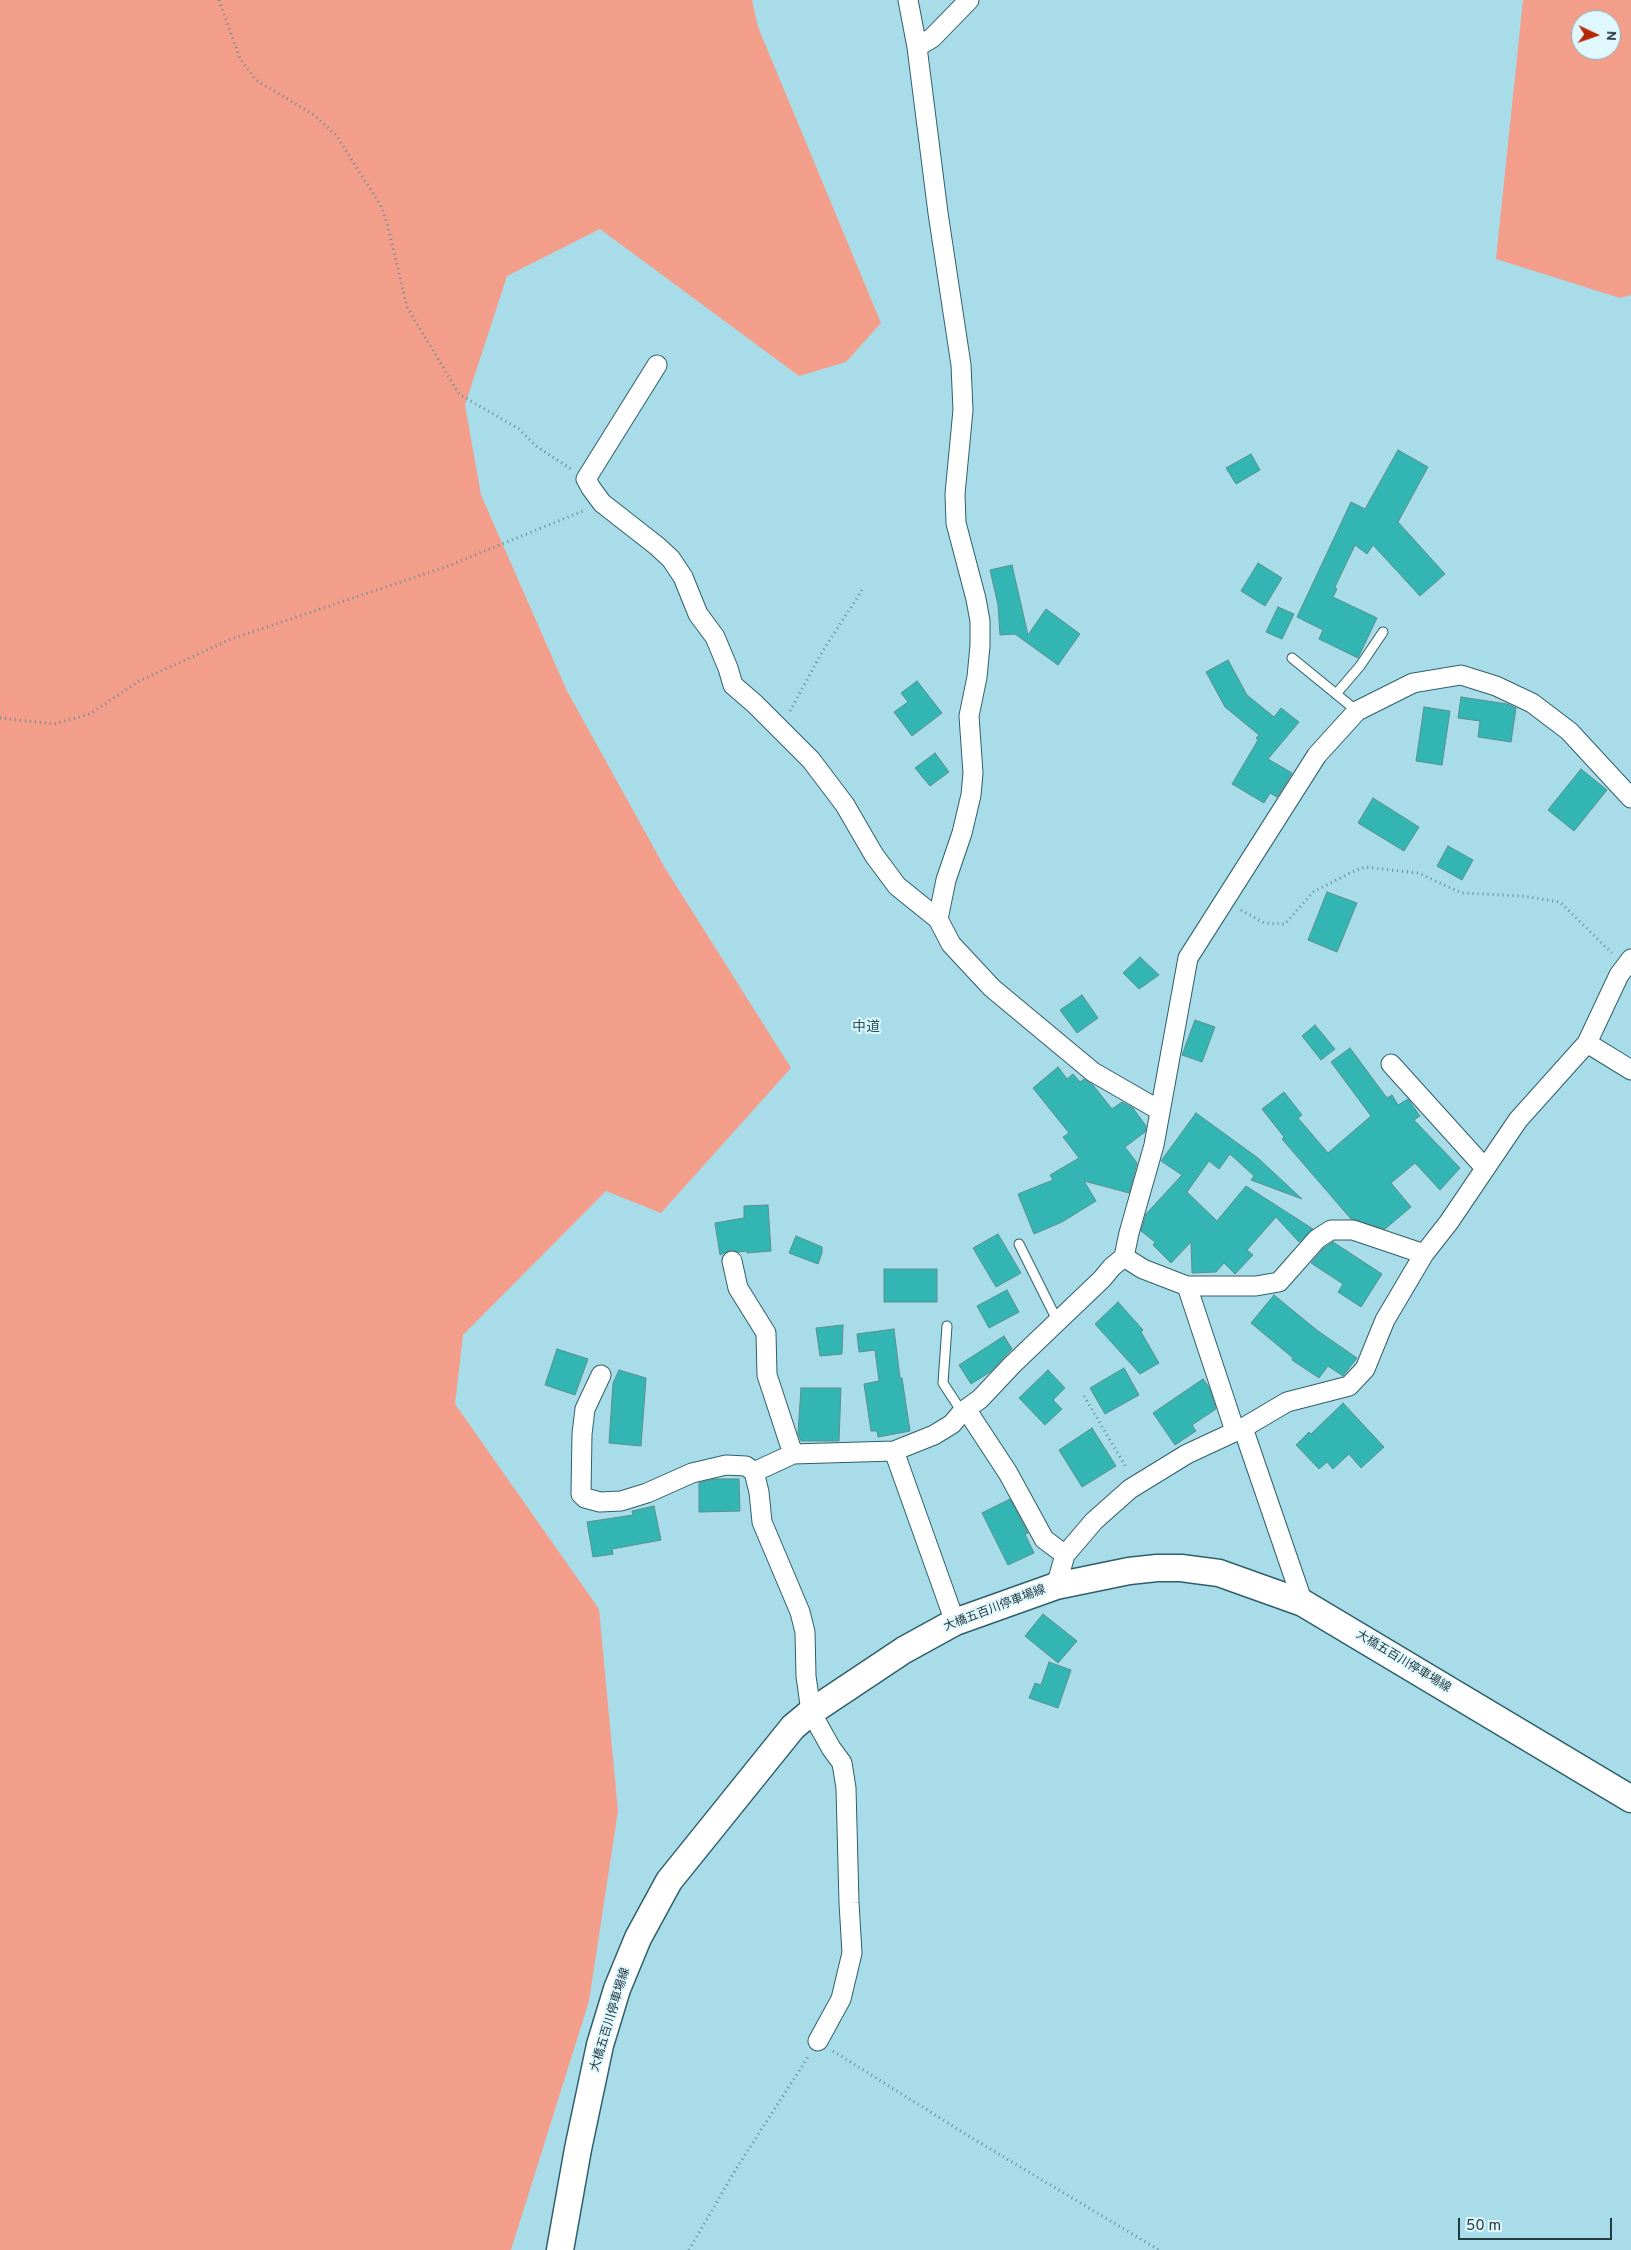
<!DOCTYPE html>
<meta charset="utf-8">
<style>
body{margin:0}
#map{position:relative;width:1631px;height:2250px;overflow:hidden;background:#a8dce8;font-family:Overpass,sans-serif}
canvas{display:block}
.north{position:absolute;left:1571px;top:10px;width:50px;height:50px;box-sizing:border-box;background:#def8fe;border:1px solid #94acb2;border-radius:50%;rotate:93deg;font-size:14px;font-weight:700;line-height:20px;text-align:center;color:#253a3f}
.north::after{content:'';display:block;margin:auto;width:18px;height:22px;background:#b42804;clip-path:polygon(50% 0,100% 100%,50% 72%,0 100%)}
.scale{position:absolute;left:1458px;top:2218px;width:154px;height:22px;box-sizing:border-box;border:2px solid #253a3f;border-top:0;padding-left:6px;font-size:15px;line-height:18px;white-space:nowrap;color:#253a3f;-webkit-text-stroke:4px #def8fe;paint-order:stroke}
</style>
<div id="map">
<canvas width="1631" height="2250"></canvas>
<div class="north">N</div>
<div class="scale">50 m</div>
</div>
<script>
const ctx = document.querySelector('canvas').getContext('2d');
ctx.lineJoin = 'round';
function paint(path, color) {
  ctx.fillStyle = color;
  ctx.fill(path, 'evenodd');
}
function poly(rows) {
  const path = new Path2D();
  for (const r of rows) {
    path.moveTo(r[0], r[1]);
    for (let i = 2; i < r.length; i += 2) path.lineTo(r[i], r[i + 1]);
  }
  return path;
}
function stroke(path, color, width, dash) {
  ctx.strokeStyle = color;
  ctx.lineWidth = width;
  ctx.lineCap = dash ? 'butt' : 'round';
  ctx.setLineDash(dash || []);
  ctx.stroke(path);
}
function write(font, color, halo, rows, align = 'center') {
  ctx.font = font + ' Overpass,"Noto Sans JP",sans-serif';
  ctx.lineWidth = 4;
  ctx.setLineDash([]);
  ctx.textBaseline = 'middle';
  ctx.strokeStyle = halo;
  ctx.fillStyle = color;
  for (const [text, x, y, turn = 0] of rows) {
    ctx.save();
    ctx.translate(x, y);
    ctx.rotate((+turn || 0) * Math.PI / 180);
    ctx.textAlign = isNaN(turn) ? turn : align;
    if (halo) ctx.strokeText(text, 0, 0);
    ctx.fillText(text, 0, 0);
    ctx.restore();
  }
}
paint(poly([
 [0,0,752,0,758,27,881,323,846,362,799,376,600,229,507,276,465,405,481,495,567,691,665,868,791,1068,661,1213,606,1191,463,1335,455,1404,599,1609,618,1811,589,2001,511,2250,0,2250],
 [1523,0,1631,0,1631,295,1620,298,1496,259],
 [1581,20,1611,20,1611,50,1581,50]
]), '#f39e8a');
const building = poly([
 [1398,450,1428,467,1398,522,1445,574,1420,596,1373,545,1367,554,1355,545,1335,587,1337,589,1333,597,1377,618,1358,658,1319,639,1323,630,1297,617,1351,502,1365,509,1398,450],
 [1251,454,1260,470,1236,484,1226,468,1251,454],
 [1258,563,1282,578,1265,606,1241,591,1258,563],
 [1012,565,1028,635,1046,609,1080,634,1058,665,1015,634,1000,635,998,605,990,570,1012,565],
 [1278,607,1294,614,1282,639,1266,632,1278,607],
 [1228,660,1247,695,1274,717,1281,708,1299,722,1268,759,1292,773,1277,797,1270,793,1264,803,1232,784,1258,740,1256,738,1259,735,1225,707,1206,672,1228,660],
 [917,681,942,713,912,736,894,712,908,702,901,693,917,681],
 [1461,697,1507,704,1516,708,1511,742,1478,737,1480,721,1458,718,1461,697],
 [1424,707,1450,711,1442,765,1416,761,1424,707],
 [935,753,949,772,930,786,915,768,935,753],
 [1581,769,1607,790,1574,831,1548,810,1581,769],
 [1373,798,1419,827,1404,851,1358,823,1373,798],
 [1448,846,1473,860,1462,880,1437,866,1448,846],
 [1327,892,1357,903,1337,952,1308,940,1327,892],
 [1140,957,1159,975,1139,989,1123,973,1140,957],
 [1082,995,1098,1018,1077,1033,1060,1010,1082,995],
 [1195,1020,1215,1027,1202,1062,1182,1055,1195,1020],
 [1315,1025,1335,1049,1321,1060,1302,1036,1315,1025],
 [1350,1048,1387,1098,1392,1095,1398,1105,1408,1099,1420,1116,1414,1120,1460,1168,1440,1190,1415,1163,1391,1183,1411,1207,1385,1229,1351,1219,1282,1139,1284,1137,1262,1109,1284,1092,1302,1115,1298,1118,1328,1153,1371,1116,1331,1062,1350,1048],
 [1058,1067,1067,1079,1073,1074,1080,1082,1084,1079,1093,1085,1112,1109,1122,1102,1133,1108,1146,1126,1145,1132,1125,1147,1137,1163,1129,1193,1084,1181,1096,1201,1062,1222,1034,1234,1018,1194,1053,1180,1050,1175,1079,1158,1063,1137,1069,1133,1033,1088,1058,1067],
 [1196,1113,1258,1158,1302,1199,1251,1180,1254,1176,1230,1154,1219,1169,1209,1161,1187,1192,1217,1221,1246,1186,1313,1229,1299,1242,1276,1217,1247,1250,1253,1255,1235,1274,1224,1263,1216,1272,1192,1273,1191,1242,1171,1263,1153,1245,1155,1242,1141,1231,1146,1214,1182,1175,1161,1161,1196,1113],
 [768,1205,771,1251,747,1253,747,1251,738,1252,730,1250,720,1255,715,1223,744,1218,744,1206,768,1205],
 [998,1234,1021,1273,996,1287,973,1248,998,1234],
 [796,1236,822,1247,822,1253,818,1264,789,1253,796,1236],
 [1333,1242,1382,1274,1361,1307,1338,1292,1343,1284,1311,1263,1324,1248,1333,1242],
 [884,1269,937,1269,937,1302,884,1302,884,1269],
 [1007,1290,1019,1312,989,1328,977,1306,1007,1290],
 [1274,1295,1318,1331,1357,1358,1343,1376,1328,1366,1319,1378,1292,1360,1293,1358,1251,1323,1274,1295],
 [1118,1302,1143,1330,1141,1332,1159,1363,1140,1374,1095,1324,1118,1302],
 [843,1325,842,1354,820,1356,816,1328,843,1325],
 [894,1329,900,1378,902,1378,910,1431,878,1437,877,1431,871,1431,864,1384,879,1381,875,1350,859,1352,857,1334,894,1329],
 [1004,1336,1012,1349,990,1372,971,1384,959,1365,1004,1336],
 [557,1349,588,1359,575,1395,545,1385,557,1349],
 [1124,1368,1139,1395,1105,1414,1090,1388,1124,1368],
 [619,1370,646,1378,641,1446,609,1443,613,1383,619,1370],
 [1048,1370,1065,1388,1053,1400,1062,1409,1045,1425,1019,1398,1048,1370],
 [1203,1379,1209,1387,1216,1409,1192,1425,1196,1431,1175,1445,1153,1413,1203,1379],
 [801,1388,841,1388,839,1441,801,1441,798,1433,801,1388],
 [1343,1403,1384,1447,1361,1468,1349,1454,1333,1469,1327,1462,1319,1469,1296,1445,1309,1432,1311,1434,1343,1403],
 [1092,1428,1116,1466,1082,1487,1059,1450,1092,1428],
 [714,1479,739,1479,740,1511,699,1512,699,1483,714,1479],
 [1010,1499,1028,1533,1025,1534,1034,1553,1008,1565,982,1513,1010,1499],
 [654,1506,661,1540,612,1549,613,1554,593,1557,587,1522,633,1515,632,1511,654,1506],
 [1043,1614,1077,1641,1058,1663,1025,1636,1043,1614],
 [1049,1662,1071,1670,1058,1708,1029,1698,1035,1683,1041,1685,1049,1662]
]);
paint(building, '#33b5b3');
stroke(building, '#5a8f8d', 1);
const service = poly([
 [1292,658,1357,711],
 [1336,694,1360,666,1383,632],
 [1019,1244,1058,1322],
 [947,1326,943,1383,962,1412]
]);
const minor = poly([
 [908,0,917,47,938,213,961,365,963,410,955,494,956,523,976,599,980,621,980,646,977,677,969,716,973,773,971,795,962,833,946,880,938,919],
 [917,47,932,38,969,0],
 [657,365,586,479,591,488,602,503,657,546,671,559,683,577,698,614,715,637,728,668,733,685,755,704,811,760,845,805,874,855,897,886,938,919,951,944,992,988,1093,1072,1159,1110],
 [1587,1043,1631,1070],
 [1391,1064,1485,1168],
 [1124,1257,1143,1269,1187,1286,1256,1286,1279,1282,1317,1239,1331,1230,1353,1230,1424,1254],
 [732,1261,738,1288,766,1333,767,1375,793,1454],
 [1187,1286,1235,1431],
 [601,1375,585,1409,582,1434,581,1494,585,1498,600,1502,621,1501,647,1493,692,1473,726,1465,746,1466,754,1472],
 [966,1409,1008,1473,1044,1539,1065,1555],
 [1243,1428,1303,1603],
 [894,1451,955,1622],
 [1056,1586,1065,1555,1094,1521,1130,1489,1187,1454,1243,1428,1287,1402,1349,1386,1365,1369,1385,1320,1424,1254,1449,1222,1518,1120,1587,1043,1619,975,1631,959],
 [818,2041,841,1999,852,1953,849,1903,846,1788,842,1763,831,1748,811,1712,806,1676,805,1632,800,1612,762,1522,759,1492,754,1472,793,1454,894,1451,934,1435,952,1424,962,1412,980,1399,1012,1365,1102,1279,1112,1267,1124,1257,1129,1233,1154,1145,1188,958,1317,755,1357,711,1413,683,1461,675,1496,686,1532,703,1569,731,1631,798]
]);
const secondary = poly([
 [560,2250,578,2149,600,2045,617,1989,638,1938,669,1881,793,1727,811,1712,904,1650,955,1622,1056,1586,1129,1571,1157,1568,1181,1568,1219,1573,1303,1603,1631,1799]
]);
stroke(service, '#2e606b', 11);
stroke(minor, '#2e606b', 21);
stroke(secondary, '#2e606b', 29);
stroke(poly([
 [219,0,240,59,256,80,314,115,336,135,381,206,387,223,407,307,459,394,519,429,536,446,571,469],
 [790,711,821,654,862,590],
 [0,718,54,724,90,714,139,681,231,639,448,566,583,511],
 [1241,910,1264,923,1285,924,1313,892,1352,872,1365,867,1418,873,1462,893,1522,896,1560,902,1612,953],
 [1084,1396,1127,1469],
 [833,2051,972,2138,1159,2250],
 [689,2250,736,2169,808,2057]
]), '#678c95', 3, [1, 4]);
stroke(service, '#fff', 9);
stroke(minor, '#fff', 19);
stroke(secondary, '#fff', 26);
write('12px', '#253a3f', '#def8fe', [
 ["大橋五百川停車場線",995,1609,-21],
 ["大橋五百川停車場線",1403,1662,31],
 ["大橋五百川停車場線",611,2020,-73]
]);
write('14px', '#1f535d', '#def8fe', [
 ["中道",866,1028]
]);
</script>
